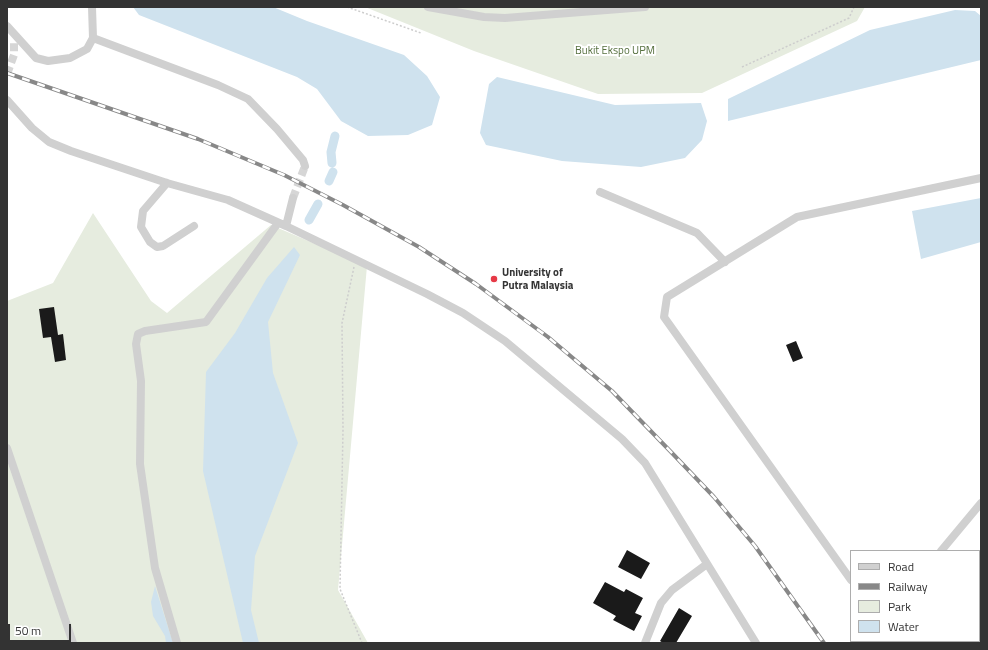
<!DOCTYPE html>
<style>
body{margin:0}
#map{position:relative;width:988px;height:650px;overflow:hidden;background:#fff;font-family:"Titillium Web",sans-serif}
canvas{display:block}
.frame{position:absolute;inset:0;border:8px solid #333;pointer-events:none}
.legend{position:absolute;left:850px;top:550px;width:130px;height:92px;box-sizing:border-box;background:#fff;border:1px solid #adadad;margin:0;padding:5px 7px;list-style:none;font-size:12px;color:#333}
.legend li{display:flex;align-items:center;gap:8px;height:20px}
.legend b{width:20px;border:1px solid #adadad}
.scale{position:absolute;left:8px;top:624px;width:63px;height:18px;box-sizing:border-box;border:2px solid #333;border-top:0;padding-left:5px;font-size:12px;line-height:14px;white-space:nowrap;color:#333;-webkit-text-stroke:3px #fff;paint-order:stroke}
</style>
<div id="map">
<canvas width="988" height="650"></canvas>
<div class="frame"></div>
<ul class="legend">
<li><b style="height:5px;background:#d0d0d0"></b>Road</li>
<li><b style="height:5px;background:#888"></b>Railway</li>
<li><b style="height:11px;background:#e6ecdf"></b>Park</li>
<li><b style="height:11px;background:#cfe2ee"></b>Water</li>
</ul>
<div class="scale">50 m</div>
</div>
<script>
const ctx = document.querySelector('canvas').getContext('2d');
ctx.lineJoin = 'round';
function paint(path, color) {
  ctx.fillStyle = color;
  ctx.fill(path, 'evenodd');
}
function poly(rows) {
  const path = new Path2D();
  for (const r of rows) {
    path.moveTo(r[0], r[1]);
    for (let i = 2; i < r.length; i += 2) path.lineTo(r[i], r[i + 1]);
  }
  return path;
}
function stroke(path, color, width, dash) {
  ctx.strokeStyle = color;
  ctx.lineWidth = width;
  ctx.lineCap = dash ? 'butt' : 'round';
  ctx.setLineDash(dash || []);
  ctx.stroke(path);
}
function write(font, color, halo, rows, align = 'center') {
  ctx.font = font + ' "Titillium Web",sans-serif';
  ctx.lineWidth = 4;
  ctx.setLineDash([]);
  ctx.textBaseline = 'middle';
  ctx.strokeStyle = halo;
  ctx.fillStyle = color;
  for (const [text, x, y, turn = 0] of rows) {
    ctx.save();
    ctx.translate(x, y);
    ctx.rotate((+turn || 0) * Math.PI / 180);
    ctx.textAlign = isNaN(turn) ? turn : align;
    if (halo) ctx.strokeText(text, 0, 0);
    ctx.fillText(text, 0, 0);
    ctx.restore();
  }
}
paint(poly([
 [365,7,865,7,857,21,702,93,598,94,474,51],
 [93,213,151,301,167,313,271,225,367,266,338,590,368,643,7,643,7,301,53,283]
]), '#e6ecdf');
paint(poly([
 [133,7,273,7,307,21,404,55,427,76,440,97,432,125,408,135,368,136,341,121,317,89,297,77,139,15],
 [955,10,975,11,981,16,981,60,728,121,728,99,870,30],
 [497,77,615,105,701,103,707,121,702,140,685,158,641,167,562,161,486,145,480,133,489,84],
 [981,198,981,242,921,259,912,211],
 [294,247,300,255,268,322,273,373,298,443,255,556,251,610,259,643,243,643,203,471,206,372,235,333,267,278],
 [155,586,173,643,166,643,165,636,153,616,151,602]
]), '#cfe2ee');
stroke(poly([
 [332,163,331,152,335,136],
 [329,181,333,172],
 [309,220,318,204]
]), '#cfe2ee', 9);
paint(poly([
 [54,307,58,335,63,334,66,360,55,362,51,337,43,338,39,309],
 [796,341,803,358,793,362,786,345],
 [627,550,650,563,641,579,618,567],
 [605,582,624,592,626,589,643,598,635,613,642,616,634,631,613,620,616,616,593,603],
 [679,608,692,616,676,643,663,643,660,641]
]), '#1a1a1a');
stroke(poly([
 [7,74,14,55,14,42],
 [293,198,305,166]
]), '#d6d6d6', 8, [8, 4]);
stroke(poly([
 [347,7,421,33],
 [742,67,849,18,854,7],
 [354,267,342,323,343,430,340,589,362,643]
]), '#cdcdcd', 1.5, [2, 2]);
stroke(poly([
 [428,7,484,17,505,18,645,7],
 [7,26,36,58,48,61,70,58,87,49,93,38,92,7],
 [93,38,218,85,248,99,277,129,303,160,305,166],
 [7,100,32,128,49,142,71,151,167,183,228,200,286,226,427,294,463,313,505,341,622,439,645,463,756,643],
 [167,183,143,211,141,227,150,242,157,247,163,246,194,226],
 [600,192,697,233,725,262],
 [286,226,293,198],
 [7,448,73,643],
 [941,551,981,503],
 [851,580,664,317,667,297,797,217,981,178],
 [966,641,973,643],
 [177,643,155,568,140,464,141,381,136,344,138,334,145,331,206,322,278,223],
 [645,643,661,603,672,590,707,564]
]), '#d0d0d0', 8);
const rail = poly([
 [7,73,198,139,284,175,343,205,419,247,476,284,548,337,612,391,672,453,714,497,755,546,824,643]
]);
stroke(rail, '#888', 4);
stroke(rail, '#fff', 2.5, [8]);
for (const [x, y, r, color] of [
 [494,279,4,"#e63946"]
]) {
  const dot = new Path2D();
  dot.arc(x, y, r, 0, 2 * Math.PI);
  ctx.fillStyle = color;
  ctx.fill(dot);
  stroke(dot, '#fff', 1.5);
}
write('11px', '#56703f', '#fff', [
 ["Bukit Ekspo UPM",615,51]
]);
write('bold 11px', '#333', '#fff', [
 ["University of",502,273],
 ["Putra Malaysia",502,286]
], 'left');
</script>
